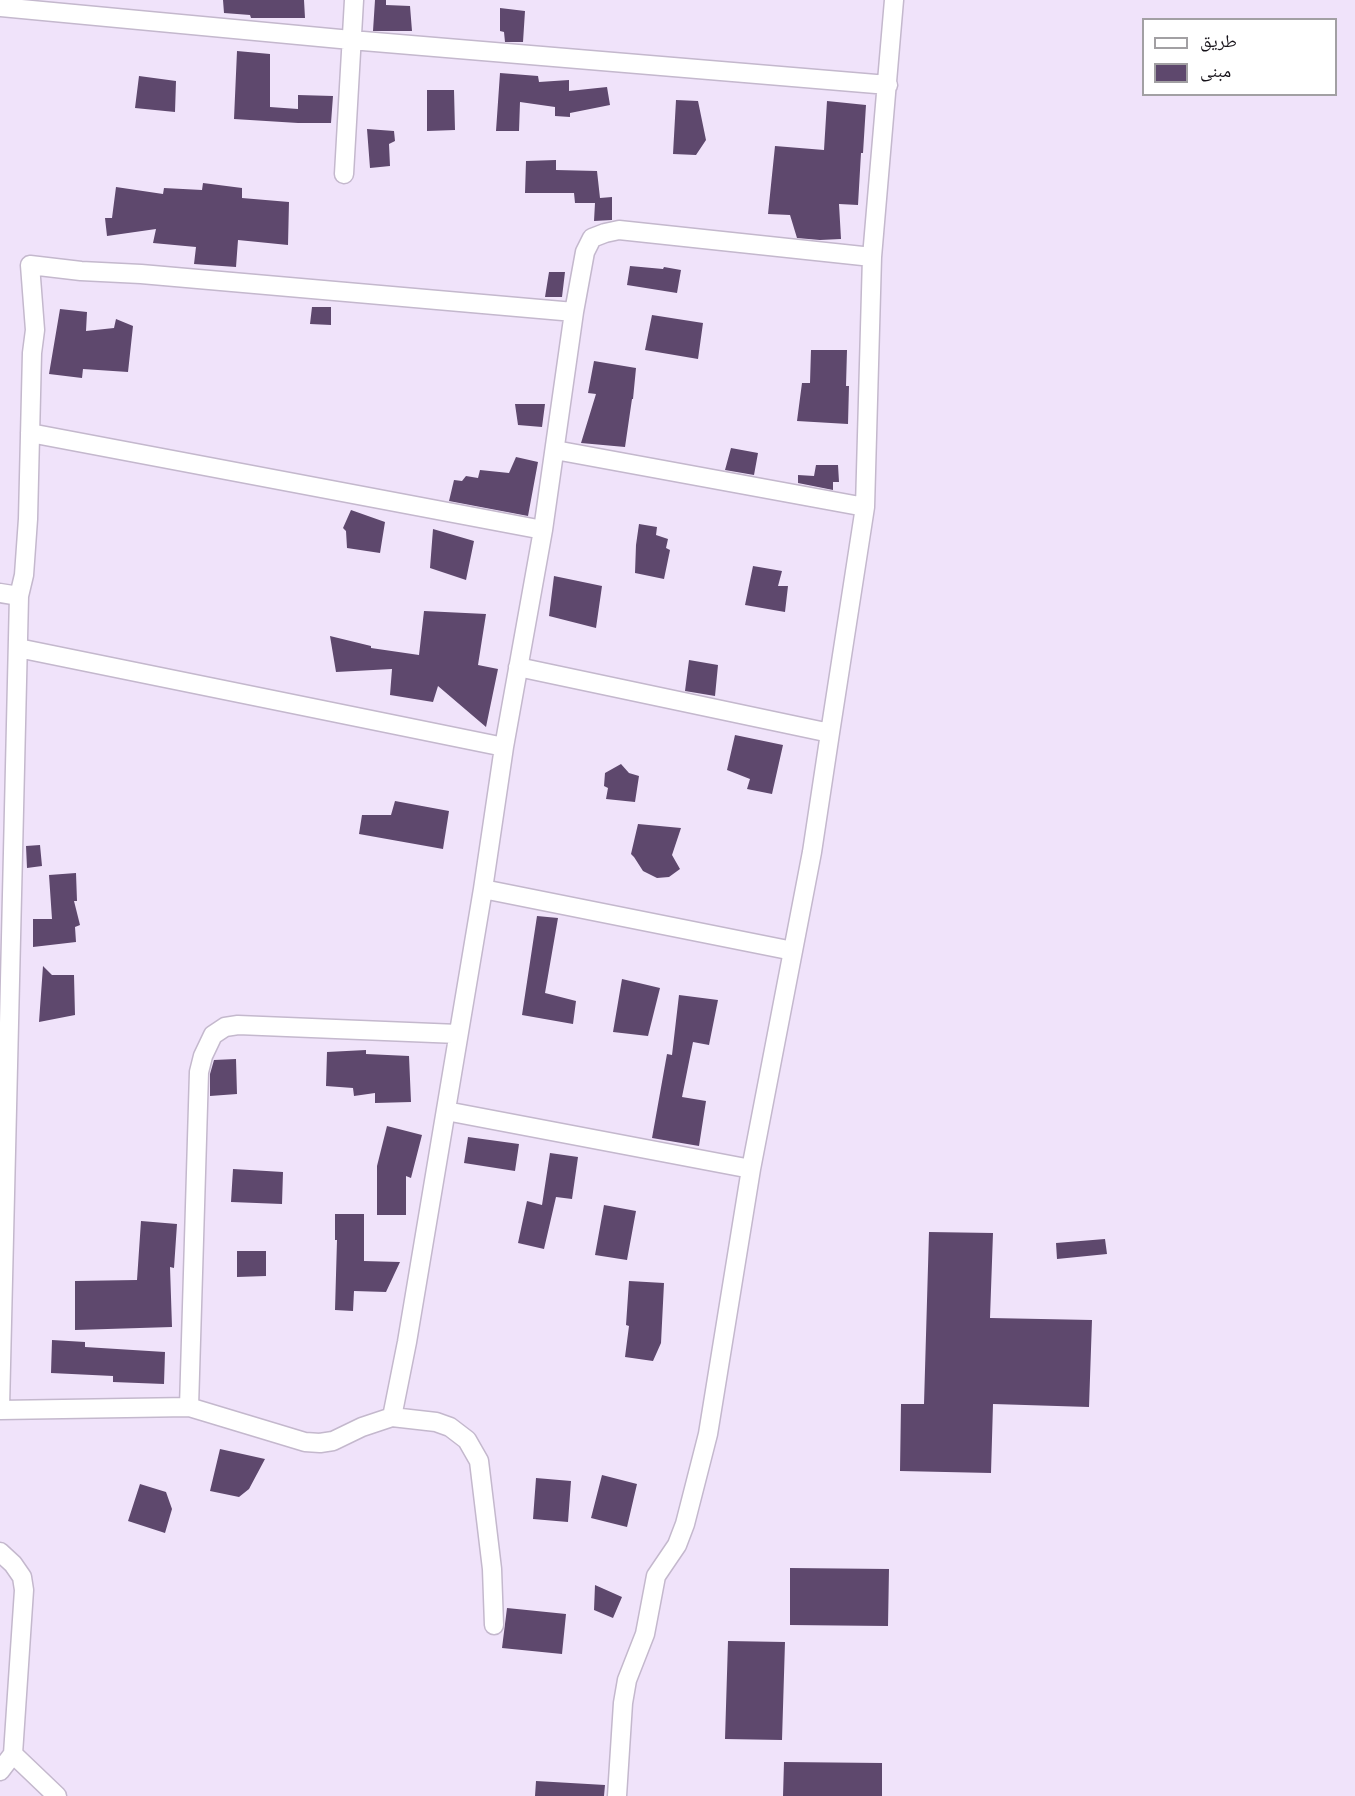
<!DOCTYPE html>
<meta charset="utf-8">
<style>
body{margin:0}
#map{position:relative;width:1355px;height:1796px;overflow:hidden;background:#f0e3fa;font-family:"IBM Plex Sans","Noto Naskh Arabic",sans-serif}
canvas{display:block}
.legend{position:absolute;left:1142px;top:18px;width:195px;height:78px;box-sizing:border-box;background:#fff;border:2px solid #a2a0a3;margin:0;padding:8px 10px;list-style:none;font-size:18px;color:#161219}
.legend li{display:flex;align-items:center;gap:12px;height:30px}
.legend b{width:30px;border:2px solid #a2a0a3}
</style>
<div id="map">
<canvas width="1355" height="1796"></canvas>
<ul class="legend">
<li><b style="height:8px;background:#fff"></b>طريق</li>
<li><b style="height:16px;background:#5e486d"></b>مبنى</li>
</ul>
</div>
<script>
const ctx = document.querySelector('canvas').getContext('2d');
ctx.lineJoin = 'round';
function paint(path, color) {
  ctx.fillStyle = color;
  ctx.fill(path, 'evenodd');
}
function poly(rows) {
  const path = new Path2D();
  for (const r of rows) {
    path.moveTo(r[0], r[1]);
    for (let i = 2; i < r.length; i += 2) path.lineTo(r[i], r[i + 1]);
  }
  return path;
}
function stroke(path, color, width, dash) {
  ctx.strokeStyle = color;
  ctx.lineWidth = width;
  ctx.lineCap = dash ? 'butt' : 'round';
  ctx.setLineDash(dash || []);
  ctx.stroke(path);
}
paint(poly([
 [223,0,304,0,305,18,251,18,250,15,224,13],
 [375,0,386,0,386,5,410,6,412,31,373,31],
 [500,8,525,11,523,42,505,42,504,32,500,31],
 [237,51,270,54,270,107,298,109,298,95,333,96,331,123,298,123,234,119],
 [500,73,538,76,539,82,569,80,569,91,607,87,610,105,570,113,570,117,555,116,555,107,520,102,519,131,496,131],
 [139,76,176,81,175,112,135,108],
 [427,90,454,90,455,130,427,131],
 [676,100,698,101,706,140,696,155,673,154],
 [827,101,866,105,863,153,861,153,858,205,839,204,841,239,820,240,797,238,790,215,768,214,775,146,824,150],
 [367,129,394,131,395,141,389,144,390,166,370,168],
 [556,160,556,170,597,171,600,198,612,197,612,220,594,221,595,203,575,203,574,193,525,193,526,161],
 [203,183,242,188,242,198,289,202,288,245,238,240,236,267,194,264,196,247,153,243,156,229,107,236,105,218,112,218,116,187,163,194,164,188,202,190],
 [630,266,663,269,664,267,681,270,677,293,627,285],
 [549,272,565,272,562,297,545,297],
 [312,307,331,307,331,325,310,324],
 [60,309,87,312,86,331,114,328,116,319,133,326,128,372,83,369,82,378,49,374],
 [652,315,703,323,698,359,645,350],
 [811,350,847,350,846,386,849,386,848,424,797,421,802,383,810,383],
 [594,361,636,368,633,399,632,399,625,447,581,443,596,394,588,393],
 [515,404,545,404,542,427,518,425],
 [731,448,758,453,754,475,725,470],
 [516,457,538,462,528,516,449,501,454,480,462,481,466,476,478,478,480,470,509,473],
 [816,465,838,465,839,482,833,482,833,490,798,483,798,475,814,476],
 [351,510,385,522,380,553,347,548,346,531,343,528],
 [639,524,657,527,656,535,668,539,666,548,670,550,664,579,635,573,636,545],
 [433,529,474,541,466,580,430,568],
 [753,566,782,571,778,586,788,586,785,612,745,605],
 [554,576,602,586,596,628,549,616],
 [424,611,486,614,478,665,498,669,486,727,438,686,433,702,390,695,392,669,336,672,330,636,371,646,371,648,419,655],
 [689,660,718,665,715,696,685,691],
 [735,735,783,745,772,794,747,789,750,779,727,770],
 [621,764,629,773,639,776,635,802,606,799,608,788,604,786,605,773],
 [395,801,449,811,443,849,359,834,362,815,391,815],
 [638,824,681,828,672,855,680,869,669,877,657,878,643,871,634,857,631,854],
 [40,845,42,866,27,868,26,846],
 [76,873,77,901,74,901,80,925,75,927,76,942,33,947,33,919,52,919,49,875],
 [537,916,558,918,545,993,576,1001,573,1024,522,1015],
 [43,966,52,975,74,975,75,1015,39,1022],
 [622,979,660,988,648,1036,613,1032],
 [679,995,718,1000,709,1045,693,1042,682,1097,706,1101,699,1146,652,1138,667,1054,672,1055],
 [366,1050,366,1054,409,1056,411,1102,375,1103,375,1093,354,1096,353,1088,326,1086,327,1052],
 [236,1059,237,1094,210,1096,210,1074,214,1060],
 [387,1126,422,1135,411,1178,406,1176,406,1215,377,1215,377,1166],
 [468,1137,519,1144,515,1171,464,1163],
 [550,1153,578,1157,572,1199,556,1197,544,1249,518,1243,527,1201,542,1205],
 [233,1169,283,1172,282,1204,231,1202],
 [604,1205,636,1211,627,1260,595,1255],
 [335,1214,364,1214,364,1261,400,1262,386,1292,354,1291,353,1311,335,1310,337,1240,335,1240],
 [141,1221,177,1224,174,1268,170,1267,172,1327,75,1330,75,1281,137,1280],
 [929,1232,993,1233,990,1318,1092,1320,1089,1407,993,1404,991,1473,900,1471,901,1404,924,1404],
 [1105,1239,1107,1254,1057,1259,1056,1243],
 [237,1251,266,1251,266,1276,237,1277],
 [629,1281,664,1283,661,1343,653,1361,625,1357,629,1326,626,1325],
 [52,1340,85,1342,85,1347,165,1352,164,1384,113,1382,113,1376,51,1373],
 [220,1449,265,1459,249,1489,239,1497,210,1491],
 [602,1475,637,1484,627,1527,591,1518],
 [536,1478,571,1481,568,1522,533,1519],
 [140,1484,166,1492,172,1509,165,1533,128,1521],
 [790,1568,889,1569,888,1626,790,1625],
 [595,1585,622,1597,613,1618,594,1610],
 [507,1608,566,1614,562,1654,502,1648],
 [728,1641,785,1642,782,1740,725,1739],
 [784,1762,882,1763,882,1796,783,1796],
 [536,1781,605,1785,604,1796,535,1796]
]), '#5e486d');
const minor = poly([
 [0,7,351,40,888,85],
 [344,174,354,0],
 [30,433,543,530],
 [555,450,865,507],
 [0,593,19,596],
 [18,648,504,747],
 [518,667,830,733],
 [483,889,793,951],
 [446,1111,751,1169],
 [0,1407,19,596,24,575,28,519,32,353,35,330,30,265,81,271,141,274,574,312],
 [189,1407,199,1072,203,1056,213,1035,225,1027,238,1025,458,1034],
 [0,1410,189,1407,305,1442,320,1443,333,1441,362,1427,392,1417,436,1422,450,1427,467,1440,479,1461,492,1569,494,1625],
 [392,1417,407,1342,483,889,504,747,543,530,574,312,585,252,592,238,605,233,619,230,872,257],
 [0,1552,13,1564,22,1577,24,1590,13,1754,0,1771],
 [13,1754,57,1796],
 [617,1796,623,1703,627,1680,645,1634,656,1576,677,1545,685,1524,708,1434,751,1169,812,852,830,733,865,507,872,257,894,0]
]);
stroke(minor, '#c4b8cd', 21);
stroke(minor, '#fff', 18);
</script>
